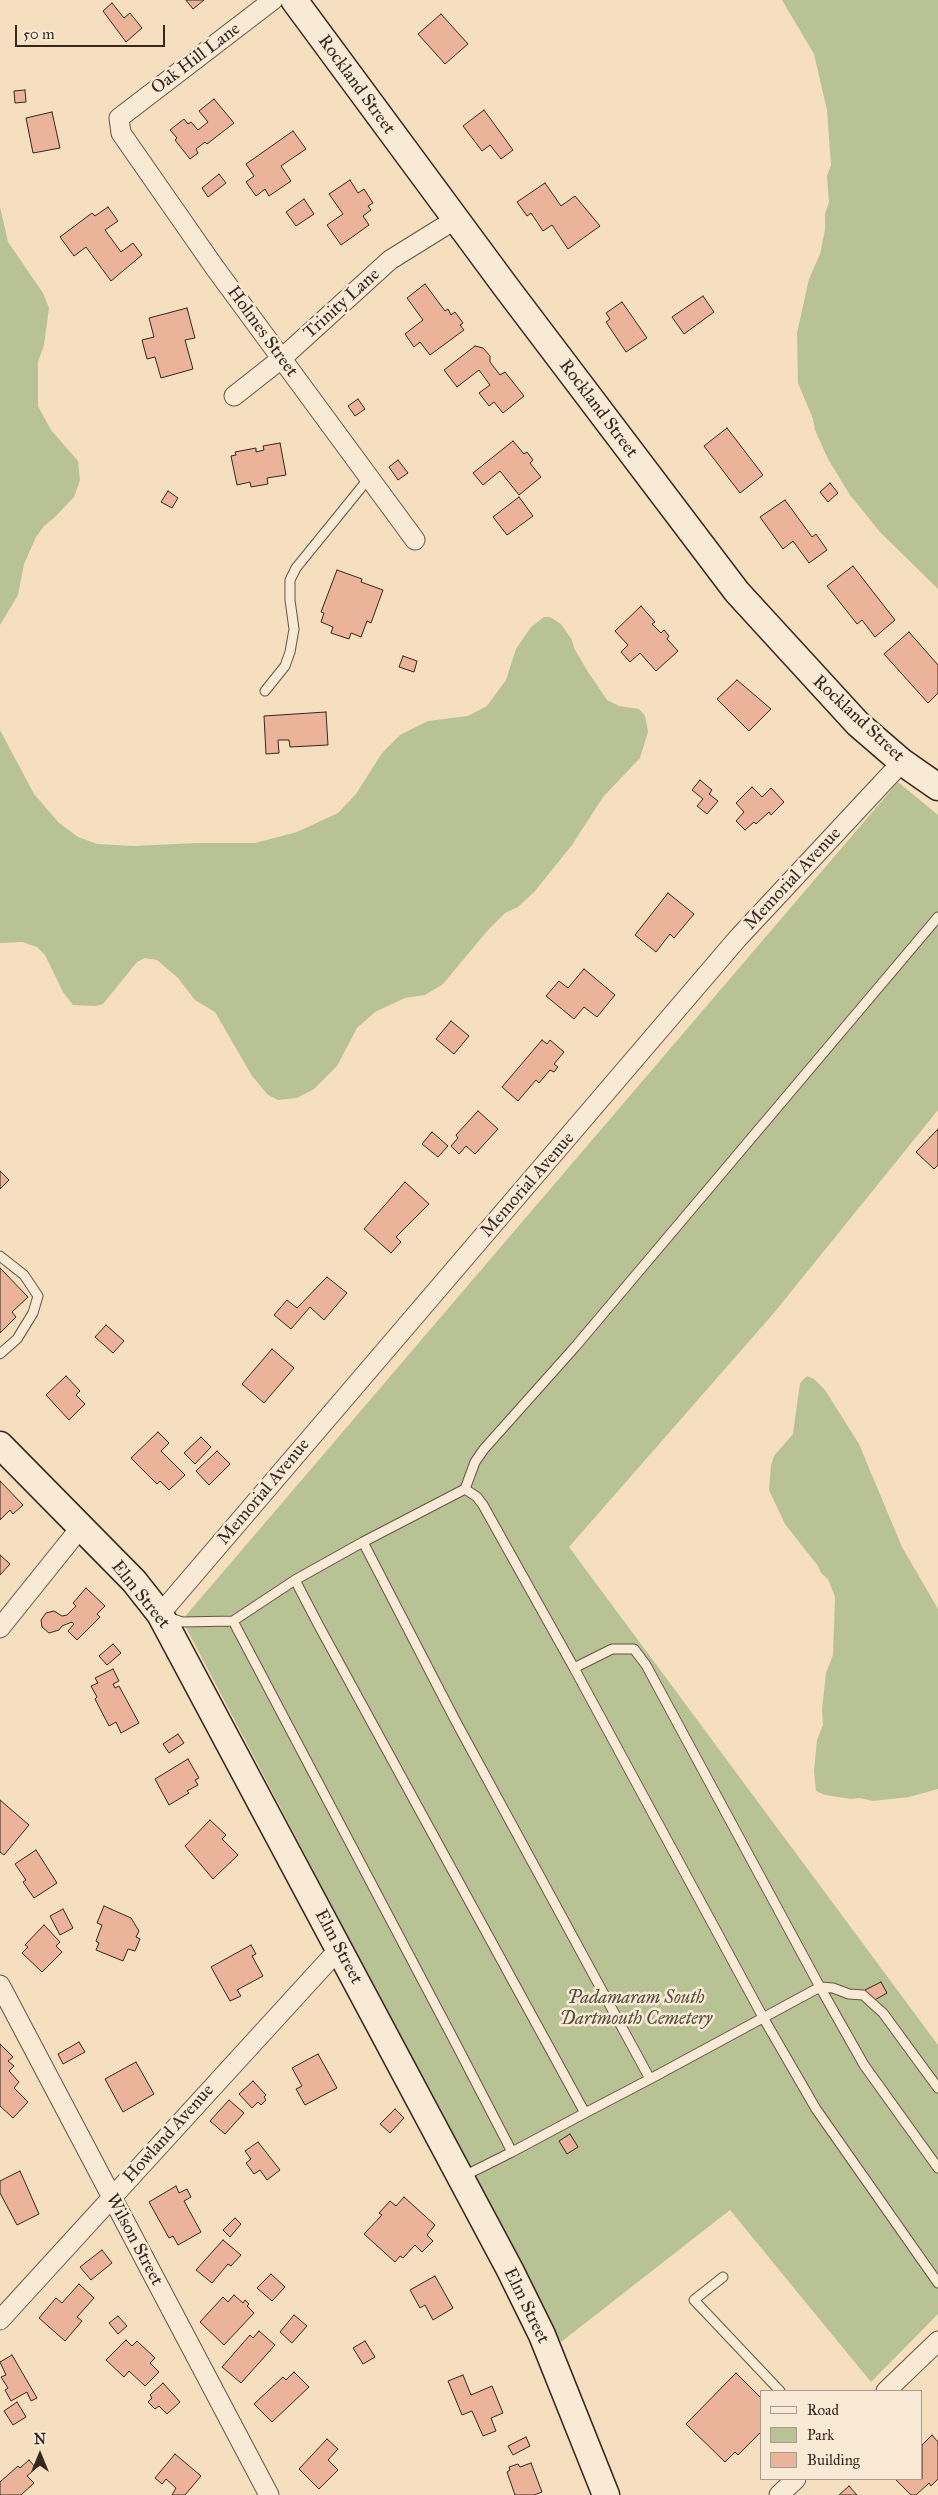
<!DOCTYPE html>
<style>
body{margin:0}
#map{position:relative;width:938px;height:2495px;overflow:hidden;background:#f5dfbe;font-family:"IM FELL Great Primer",serif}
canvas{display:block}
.legend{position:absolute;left:760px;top:2390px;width:162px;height:90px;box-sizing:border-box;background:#f8ead5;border:1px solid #aa9c8c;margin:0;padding:6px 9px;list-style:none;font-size:15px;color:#36271f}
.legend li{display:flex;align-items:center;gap:10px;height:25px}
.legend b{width:25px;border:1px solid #aa9c8c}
.north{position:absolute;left:15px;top:2430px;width:50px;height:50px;-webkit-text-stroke:4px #f8ead5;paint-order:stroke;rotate:0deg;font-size:14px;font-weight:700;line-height:20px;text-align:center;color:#36271f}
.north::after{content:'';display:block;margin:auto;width:18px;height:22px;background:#36271f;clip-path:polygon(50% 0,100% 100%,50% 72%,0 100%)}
.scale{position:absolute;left:15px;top:25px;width:150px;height:22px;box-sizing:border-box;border:2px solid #36271f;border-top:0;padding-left:6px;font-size:15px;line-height:18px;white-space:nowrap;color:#36271f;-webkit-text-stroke:4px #f8ead5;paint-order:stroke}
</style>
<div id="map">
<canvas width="938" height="2495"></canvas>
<ul class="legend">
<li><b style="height:6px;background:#f8ead5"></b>Road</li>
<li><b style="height:14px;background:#b8c294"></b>Park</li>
<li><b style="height:14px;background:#ebb399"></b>Building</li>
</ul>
<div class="north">N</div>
<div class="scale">50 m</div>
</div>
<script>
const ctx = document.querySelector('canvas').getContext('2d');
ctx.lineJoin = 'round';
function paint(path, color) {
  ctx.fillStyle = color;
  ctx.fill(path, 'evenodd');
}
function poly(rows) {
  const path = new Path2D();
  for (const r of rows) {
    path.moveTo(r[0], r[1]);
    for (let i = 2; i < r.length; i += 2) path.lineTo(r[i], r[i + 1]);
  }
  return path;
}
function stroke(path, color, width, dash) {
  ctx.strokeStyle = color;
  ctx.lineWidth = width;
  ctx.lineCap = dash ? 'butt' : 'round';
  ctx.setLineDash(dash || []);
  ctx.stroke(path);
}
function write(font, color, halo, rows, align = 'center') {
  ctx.font = font + ' "IM FELL Great Primer",serif';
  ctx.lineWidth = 5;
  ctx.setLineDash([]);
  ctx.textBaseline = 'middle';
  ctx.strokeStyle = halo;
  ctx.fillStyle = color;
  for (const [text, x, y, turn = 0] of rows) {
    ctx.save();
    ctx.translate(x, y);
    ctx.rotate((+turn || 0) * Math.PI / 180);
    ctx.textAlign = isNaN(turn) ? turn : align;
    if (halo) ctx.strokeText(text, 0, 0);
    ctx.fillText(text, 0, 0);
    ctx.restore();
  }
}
paint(poly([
 [782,0,938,0,938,589,880,532,850,495,828,459,815,430,813,419,798,383,797,333,809,279,820,254,825,230,825,214,829,202,827,176,831,165,827,110,814,54],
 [0,207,8,242,43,293,49,308,44,345,38,362,38,406,51,430,78,461,80,480,74,497,54,518,44,526,36,537,24,564,18,595,0,625],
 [544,617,550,617,561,624,572,640,574,648,588,672,607,700,619,706,639,709,645,716,648,732,640,758,603,797,572,845,535,891,518,907,505,913,488,930,443,984,425,995,405,998,375,1012,357,1028,337,1066,314,1089,297,1098,278,1100,268,1095,252,1076,215,1012,195,1000,178,978,157,960,145,958,137,962,103,1004,96,1006,73,1005,63,992,45,955,37,947,22,942,0,943,0,730,34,794,59,823,78,837,97,844,134,846,197,843,255,843,297,832,338,813,356,794,382,753,400,735,428,721,468,716,487,706,506,680,516,649,531,627],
 [898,782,938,815,938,1110,773,1314,569,1547,938,2045,938,2314,871,2382,730,2210,561,2342,182,1620],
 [807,1376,814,1379,825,1390,859,1444,902,1547,938,1609,938,1789,909,1797,873,1801,860,1798,851,1799,825,1795,816,1791,814,1771,817,1740,823,1725,822,1710,826,1673,833,1655,835,1597,828,1579,821,1573,818,1566,785,1524,769,1490,771,1465,774,1456,793,1434,800,1383]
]), '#b8c294');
const building = poly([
 [186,0,204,0,193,9,186,0],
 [112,3,124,18,130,13,142,28,126,42,103,11,112,3],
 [441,14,468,44,445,64,418,34,441,14],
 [25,90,26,102,15,103,14,91,25,90],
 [214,99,234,123,207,144,205,142,196,149,198,153,190,159,175,140,177,138,170,130,184,119,188,124,191,122,198,130,208,122,199,111,214,99],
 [484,110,513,150,501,159,490,145,482,151,463,126,484,110],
 [52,112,60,148,33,153,26,118,52,112],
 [293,131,306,149,281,166,291,181,269,196,265,189,256,196,246,182,254,176,246,164,293,131],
 [219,174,226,183,208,197,202,188,219,174],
 [350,180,358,193,364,189,373,203,368,206,371,210,363,216,369,225,341,245,327,225,343,214,329,194,350,180],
 [545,183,561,206,575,196,600,226,568,249,552,225,543,231,531,213,527,216,517,202,545,183],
 [304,199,314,214,296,226,286,212,304,199],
 [108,207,118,221,105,230,121,252,133,243,142,255,111,281,86,247,74,256,60,237,92,213,95,216,108,207],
 [425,284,445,311,448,309,451,315,455,312,463,323,460,325,464,330,430,355,420,342,414,347,405,334,423,320,407,298,425,284],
 [703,296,714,312,684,334,672,317,703,296],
 [622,302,647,338,626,352,606,322,610,319,606,313,622,302],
 [187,308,195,338,185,340,193,369,161,378,155,357,147,359,142,340,154,337,149,318,187,308],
 [475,346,483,348,490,356,490,362,500,375,505,372,524,396,503,413,494,402,489,406,479,393,490,385,479,370,457,387,444,370,475,346],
 [358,399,365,409,355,416,348,406,358,399],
 [727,428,763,475,740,493,704,446,727,428],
 [513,441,524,454,527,452,533,460,530,463,541,477,519,495,500,471,483,485,473,473,513,441],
 [280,443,286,475,267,478,268,484,251,487,250,482,237,485,231,456,236,455,235,452,256,448,256,452,264,450,263,446,280,443],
 [398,460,408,473,398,480,389,467,398,460],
 [830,483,838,493,828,502,820,492,830,483],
 [168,491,178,498,172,508,161,502,168,491],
 [519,497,533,516,507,535,493,517,519,497],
 [785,500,812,537,816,534,827,550,809,563,793,541,783,549,760,517,785,500],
 [853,566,895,620,875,637,862,620,857,624,827,586,853,566],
 [337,570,362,579,361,582,383,590,371,623,367,621,361,637,351,633,349,639,331,633,333,627,321,622,324,613,321,612,337,570],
 [641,606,655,622,652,624,661,633,664,630,669,636,667,639,678,651,656,671,640,653,630,662,621,652,628,645,615,631,641,606],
 [909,632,938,665,938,693,928,703,884,654,909,632],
 [403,656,417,661,414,672,399,667,403,656],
 [737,680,771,709,749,731,717,699,737,680],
 [326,712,328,745,290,747,289,740,278,740,279,753,266,754,264,716,326,712],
 [700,780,712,790,709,794,718,801,707,814,697,806,703,799,692,790,700,780],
 [752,787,762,797,771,788,784,802,771,815,769,812,756,824,754,822,745,830,736,821,744,812,736,803,752,787],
 [668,893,694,914,674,938,670,934,656,952,635,935,668,893],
 [584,969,615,995,597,1017,584,1007,574,1019,546,996,559,981,568,988,584,969],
 [451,1021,469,1036,454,1054,436,1039,451,1021],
 [542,1040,547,1044,550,1040,564,1052,554,1064,558,1067,554,1072,550,1070,539,1083,536,1080,518,1101,502,1087,542,1040],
 [478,1111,498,1129,475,1154,466,1146,459,1154,451,1146,458,1138,456,1135,478,1111],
 [938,1129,938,1165,934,1169,916,1152,938,1129],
 [432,1132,448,1146,438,1157,422,1144,432,1132],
 [0,1171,9,1180,0,1189,0,1171],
 [405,1182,429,1204,396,1237,401,1242,391,1253,364,1229,405,1182],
 [0,1268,28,1297,12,1312,16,1317,0,1333,0,1268],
 [327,1277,347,1293,324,1320,310,1307,291,1329,274,1315,287,1300,297,1308,327,1277],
 [106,1325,124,1341,113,1353,95,1337,106,1325],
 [272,1349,294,1368,264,1403,242,1384,272,1349],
 [66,1376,80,1391,76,1395,85,1404,69,1420,46,1395,66,1376],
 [158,1432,169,1443,161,1451,185,1475,169,1490,160,1481,157,1484,131,1458,158,1432],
 [201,1437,211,1447,195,1464,184,1453,201,1437],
 [217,1451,230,1464,209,1485,196,1471,217,1451],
 [0,1481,23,1505,13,1514,10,1510,0,1520,0,1481],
 [0,1555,10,1564,0,1575,0,1555],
 [86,1588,105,1606,97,1614,100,1617,77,1640,68,1631,74,1624,72,1622,62,1626,59,1630,49,1633,42,1627,41,1620,46,1613,54,1611,62,1616,67,1615,76,1606,73,1603,86,1588],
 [113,1644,121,1653,107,1665,99,1656,113,1644],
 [113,1669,119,1681,113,1684,115,1688,119,1686,139,1723,121,1733,116,1722,109,1726,95,1699,97,1697,91,1686,98,1683,95,1678,113,1669],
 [178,1734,184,1743,169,1753,163,1744,178,1734],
 [188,1759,199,1778,195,1780,198,1785,187,1791,189,1793,169,1805,155,1779,188,1759],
 [0,1800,29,1825,4,1855,0,1852,0,1800],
 [210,1820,226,1835,222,1839,238,1855,213,1879,185,1846,210,1820],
 [36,1850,57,1883,34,1898,23,1882,26,1880,15,1864,36,1850],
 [104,1906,131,1918,139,1931,136,1937,140,1939,135,1951,128,1949,123,1961,96,1950,99,1943,96,1941,102,1925,97,1923,104,1906],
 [63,1909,73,1928,60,1935,50,1916,63,1909],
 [44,1925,60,1942,56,1946,62,1952,42,1972,22,1953,28,1947,25,1945,44,1925],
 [251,1945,256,1954,252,1956,263,1976,237,1990,241,1996,230,2001,211,1967,251,1945],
 [881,1982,887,1993,871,2002,865,1990,881,1982],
 [79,2042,85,2052,63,2064,58,2054,79,2042],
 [0,2044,13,2057,8,2061,14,2066,9,2071,19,2082,14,2088,28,2102,13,2118,0,2106,0,2044],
 [318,2054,337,2088,305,2105,296,2089,302,2086,292,2068,318,2054],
 [136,2062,154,2094,123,2112,105,2079,136,2062],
 [253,2081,266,2095,264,2097,266,2100,261,2105,258,2102,252,2108,239,2094,253,2081],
 [229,2100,244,2113,225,2134,210,2121,229,2100],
 [395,2109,404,2118,390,2133,380,2124,395,2109],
 [570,2134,578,2147,567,2154,559,2141,570,2134],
 [258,2142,280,2170,267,2180,260,2170,254,2174,246,2163,251,2159,245,2151,258,2142],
 [20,2171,39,2214,17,2225,0,2193,0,2181,20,2171],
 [176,2186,179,2193,187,2189,191,2197,184,2201,201,2232,178,2245,173,2236,169,2238,149,2202,176,2186],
 [404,2197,435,2225,427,2235,433,2241,422,2252,415,2245,403,2258,400,2256,395,2262,364,2234,382,2215,379,2213,390,2201,396,2206,404,2197],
 [235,2218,241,2224,230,2237,223,2230,235,2218],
 [223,2240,241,2255,231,2266,228,2264,212,2283,196,2270,223,2240],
 [102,2250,112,2263,91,2280,80,2267,102,2250],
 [271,2274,285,2287,272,2301,257,2288,271,2274],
 [435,2276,453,2308,433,2320,425,2305,420,2308,410,2290,435,2276],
 [79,2284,94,2298,77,2317,82,2321,65,2341,39,2318,56,2298,62,2303,79,2284],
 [234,2295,243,2303,245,2300,249,2304,247,2306,254,2313,224,2345,200,2322,223,2297,228,2302,234,2295],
 [294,2315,307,2326,292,2343,280,2332,294,2315],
 [118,2316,127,2326,118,2334,109,2323,118,2316],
 [259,2331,275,2345,241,2383,222,2367,250,2335,253,2338,259,2331],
 [126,2340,132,2346,137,2341,155,2358,150,2363,159,2372,145,2386,129,2371,124,2377,106,2360,126,2340],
 [365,2341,375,2357,363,2364,353,2348,365,2341],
 [12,2355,37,2398,31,2401,27,2392,11,2401,5,2390,8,2388,1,2377,6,2375,0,2362,12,2355],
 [294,2372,309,2387,272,2422,254,2404,283,2377,286,2380,294,2372],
 [736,2373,762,2399,762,2431,738,2455,735,2452,725,2462,686,2424,736,2373],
 [463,2375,471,2395,492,2386,503,2413,491,2418,496,2431,483,2436,472,2411,462,2415,448,2381,463,2375],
 [163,2383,180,2402,167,2414,159,2406,155,2409,148,2402,152,2398,150,2395,163,2383],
 [17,2402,26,2417,13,2425,4,2411,17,2402],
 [932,2435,938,2442,938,2479,931,2486,929,2483,916,2495,911,2495,895,2479,922,2479,922,2445,932,2435],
 [526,2437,530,2446,513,2455,508,2446,526,2437],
 [327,2439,338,2449,328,2460,338,2470,319,2489,299,2469,327,2439],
 [175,2454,201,2476,185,2495,172,2495,176,2488,166,2479,162,2484,155,2478,175,2454],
 [29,2460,36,2468,27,2476,34,2483,21,2495,0,2495,0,2482,18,2466,20,2468,29,2460],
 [531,2463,542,2492,534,2495,515,2495,507,2472,510,2470,509,2467,518,2464,520,2467,531,2463],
 [849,2486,857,2495,839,2495,849,2486]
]);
paint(building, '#ebb399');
stroke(building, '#36271f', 1);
const lane = poly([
 [265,691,285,666,290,652,294,629,290,600,290,580,296,568,369,478],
 [938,917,575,1347,484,1449,475,1462,465,1489,363,1542,454,1718,650,2079,820,1987,864,2065,938,2168],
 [0,1256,24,1275,38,1296,33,1313,17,1339,0,1354],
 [465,1489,477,1497,483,1505,574,1668],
 [363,1542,295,1580,319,1626,585,2113,650,2079],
 [168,1617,182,1622,233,1621,456,2044,512,2152,462,2177],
 [233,1621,295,1580],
 [938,2088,883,2013,863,1995,849,1994,833,1988,820,1987,646,1665,634,1649,612,1649,574,1668,764,2019,816,2109,938,2283],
 [512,2152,585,2113],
 [723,2277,694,2300,780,2391]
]);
const street = poly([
 [273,0,119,118,121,133,215,268,415,540],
 [234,396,281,359,390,260,456,219],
 [160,1614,738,938,902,762],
 [0,1628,81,1527],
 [0,1985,269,2495],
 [0,2320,339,1949],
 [886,2391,938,2341],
 [779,2495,796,2479]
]);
const secondary = poly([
 [294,0,506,287,737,592,858,724,902,762,938,787],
 [0,1445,134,1581,160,1614,510,2270,542,2335,606,2495]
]);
stroke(lane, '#665547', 11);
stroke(street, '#665547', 21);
stroke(secondary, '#36271f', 29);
stroke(lane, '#f8ead5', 9);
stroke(street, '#f8ead5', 19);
stroke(secondary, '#f8ead5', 26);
write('18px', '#36271f', '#f8ead5', [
 ["Oak Hill Lane",196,59,-37],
 ["Rockland Street",356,85,54],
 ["Trinity Lane",342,304,-42],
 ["Holmes Street",262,332,54],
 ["Rockland Street",598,409,53],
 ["Rockland Street",858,719,43],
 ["Memorial Avenue",793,879,-47],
 ["Memorial Avenue",528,1185,-49],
 ["Memorial Avenue",264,1492,-50],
 ["Elm Street",140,1595,51],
 ["Elm Street",338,1947,62],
 ["Howland Avenue",169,2134,-48],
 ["Wilson Street",134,2240,62],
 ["Elm Street",526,2306,64]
]);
write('italic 18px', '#564e3c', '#f8ead5', [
 ["Padamaram South",636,1999],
 ["Dartmouth Cemetery",636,2020]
]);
</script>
